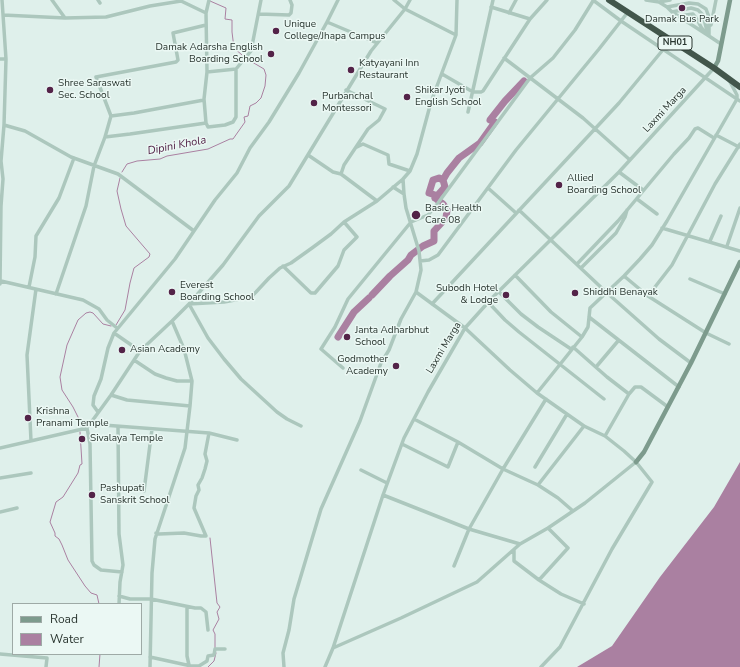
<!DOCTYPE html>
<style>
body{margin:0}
#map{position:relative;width:740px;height:667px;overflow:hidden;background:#dff0eb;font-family:"Nunito Sans",sans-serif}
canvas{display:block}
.legend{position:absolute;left:12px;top:603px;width:130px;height:52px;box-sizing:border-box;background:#ebf8f4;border:1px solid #9eaaa6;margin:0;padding:5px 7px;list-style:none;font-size:12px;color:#2a3630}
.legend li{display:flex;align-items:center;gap:8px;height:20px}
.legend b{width:20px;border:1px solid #9eaaa6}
</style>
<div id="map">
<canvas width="740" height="667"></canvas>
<ul class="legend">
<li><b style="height:5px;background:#7d9b8d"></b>Road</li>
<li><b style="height:11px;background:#aa80a1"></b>Water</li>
</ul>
</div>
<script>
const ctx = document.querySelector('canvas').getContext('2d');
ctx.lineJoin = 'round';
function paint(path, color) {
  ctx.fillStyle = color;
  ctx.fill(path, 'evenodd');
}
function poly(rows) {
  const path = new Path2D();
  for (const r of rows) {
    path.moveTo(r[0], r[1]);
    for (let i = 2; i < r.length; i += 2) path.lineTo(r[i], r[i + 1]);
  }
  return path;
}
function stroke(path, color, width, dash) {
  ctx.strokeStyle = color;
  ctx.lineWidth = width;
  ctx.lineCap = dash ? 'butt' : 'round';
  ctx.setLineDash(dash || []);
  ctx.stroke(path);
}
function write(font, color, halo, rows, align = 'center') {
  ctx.font = font + ' "Nunito Sans",sans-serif';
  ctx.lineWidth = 3;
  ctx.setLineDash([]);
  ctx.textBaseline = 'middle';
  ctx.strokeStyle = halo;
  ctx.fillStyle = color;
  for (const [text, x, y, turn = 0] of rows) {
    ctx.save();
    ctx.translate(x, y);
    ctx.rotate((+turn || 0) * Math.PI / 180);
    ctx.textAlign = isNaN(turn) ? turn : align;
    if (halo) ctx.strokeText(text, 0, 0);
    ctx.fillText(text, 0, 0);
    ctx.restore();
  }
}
paint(poly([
 [740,462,740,667,577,667,612,646,660,577,714,507]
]), '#aa80a1');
stroke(poly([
 [210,1,226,8,225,19,232,20,232,32,234,48,242,55],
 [122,172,127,164,137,161,160,159,167,156,208,149,230,139,233,139,245,122,244,117,248,116,250,106,256,103,261,98,265,86,266,75,264,69,247,59],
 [116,325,125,310,130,283,134,268,149,257,150,254,126,226,121,209,117,191,120,178],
 [80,425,79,419,73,407,62,390,60,377,67,345,78,320,86,313,90,312,93,313,103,324,111,326],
 [80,432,82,464,80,465,78,473,63,497,56,502,50,522,55,533,55,536,59,539,62,545,68,560,85,586,91,593,97,595,99,604],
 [210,538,217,603,220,607,217,612,219,619,213,630,215,634,215,648],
 [99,667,100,654],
 [208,667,214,661,216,653]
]), '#aa80a1', 1);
stroke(poly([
 [435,198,435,195,429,193,433,180,439,178,443,180],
 [372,295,390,276,408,260,411,255,423,246,434,241,434,231,446,218,447,210,443,204,435,198,445,187,443,180,447,173,459,158,480,143,495,122,490,120,505,101,524,81],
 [338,337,354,312,369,298]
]), '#aa80a1', 7);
stroke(poly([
 [52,0,65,18],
 [98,0,100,3],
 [394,0,405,9,456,35],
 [593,0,621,21,740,101],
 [646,0,659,2,670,0],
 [659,2,667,7,689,3,698,4,706,9,709,17,709,36,721,44],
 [491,7,530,19],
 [667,7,672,12,691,8,698,10,703,15,707,31],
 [672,12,709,36],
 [509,13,516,0],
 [259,14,289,15,291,13,292,5,290,0],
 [3,15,65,18,106,17,150,6,181,1,206,13],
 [679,16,693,14,697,19,701,27,704,31],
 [327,22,338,0],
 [711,25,716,0],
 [504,58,583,118,630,160],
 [0,59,6,59],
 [207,72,236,69,251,51,261,0],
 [442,74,473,92,481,92,483,91,530,19,547,0],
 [468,112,493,0],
 [111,116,134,113,204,100],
 [206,123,208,127,225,125,233,122,236,117,236,69],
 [4,125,25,131,71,157,118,174,194,231],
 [716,135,739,147],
 [105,137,111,116,96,77,176,62,178,60,173,33,206,25],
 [357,147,363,144,388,155,389,164,410,171],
 [308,155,333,172,341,174,377,201],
 [619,172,643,190],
 [341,174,344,165,368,129,379,120,385,109,346,90],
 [393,187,404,194],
 [488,188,516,213],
 [637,199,657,214],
 [519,210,606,292,659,339,691,363],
 [662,228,740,251],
 [710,241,721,216],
 [727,246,740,208],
 [420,261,429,260,438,255,516,150,599,49,628,12],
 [577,264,618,221,674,154,689,138,695,129,698,128,714,138],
 [283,266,311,293,315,293,338,266,344,250,357,237,344,222],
 [581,268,616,233,625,217,627,210],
 [515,275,551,312,582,337],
 [624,276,648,296,706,333,729,344],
 [690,279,725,294],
 [1,281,83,300,99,309,107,320,117,328],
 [0,284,1,206,3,179,1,161,4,125,6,59,2,0],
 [29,287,35,257,36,236,59,198,74,158],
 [498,291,521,314,538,327,571,349],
 [416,292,465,328,510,370,537,393,584,426,605,436,624,451,636,462,652,482,612,549,560,647,541,667],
 [56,294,86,206,94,166,105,137,130,134,206,123,204,99,207,72,206,13,209,0],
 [648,296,672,265,715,184,740,144],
 [488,302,505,320,519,332,604,399],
 [432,304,619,103,671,40],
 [589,317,679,387],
 [114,333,140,351],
 [573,347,607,377,629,394],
 [134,360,155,374,166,378,177,381,192,381],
 [596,367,618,341],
 [343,368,321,349,335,327,348,299,411,222,428,215,438,203,530,78,553,58,575,30,593,1],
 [537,393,582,337,588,327,590,308,624,276,640,259,652,245,667,221,737,99,737,95,729,80],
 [111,395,127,400,190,406],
 [98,412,93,405,94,396,101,379,108,348,114,333,175,259,215,200,237,173,250,148,269,122,299,73,327,22,377,43],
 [90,424,209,433,237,440],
 [301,426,287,419,277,412,241,379,224,359,208,338,189,304,224,302,251,297,256,292,269,278,280,268,291,263,312,248,331,234,344,222,377,201,403,179],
 [118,427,119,534,123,565,120,582,119,604],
 [87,428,90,444,92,561,94,565,101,570,122,572],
 [605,436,629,394,635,387,641,387,668,407],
 [31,441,27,355,36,289],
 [458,442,503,469,538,485,558,498,573,511],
 [402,444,448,467,458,442,414,419],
 [0,448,87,428,111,395,140,351,172,321,189,304,223,265,259,216,289,186,371,51,405,9,410,0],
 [535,467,567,414],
 [361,470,387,483],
 [0,478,31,473],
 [538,485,584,426],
 [144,491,152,429],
 [383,495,469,529,520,544],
 [0,512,17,508],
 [156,533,159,534,184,533,201,536,206,536,194,508,196,496,199,490,198,485,202,478,205,469,207,461,205,454,209,433],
 [514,550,514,561,539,580,561,594,584,604],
 [454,566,469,529,503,469,546,399],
 [539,580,568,548,548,528],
 [119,596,130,599,151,599,195,608,201,608,206,612,208,630],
 [187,607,187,656,189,665],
 [333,648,401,618,477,582,520,544,548,528,585,503,636,462],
 [0,654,47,658,46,667],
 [150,657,191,666,199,666,207,661,208,656,214,655,215,649,225,649],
 [150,667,152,573,155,539,185,448,190,406,192,381,184,349,172,321],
 [284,667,283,653,289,630,294,599,321,509,360,421,381,363,389,350,401,319,416,292,421,270,419,251,406,208,404,194,403,179,410,171,417,154,431,102,456,35,457,0],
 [325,667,333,648,383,495,404,438,428,392,465,328,493,297,619,172,714,68]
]), '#acc7bd', 3.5);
stroke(poly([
 [714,68,718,61,730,0],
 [636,462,644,452,691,363,740,262]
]), '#7d9b8d', 4.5);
stroke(poly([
 [609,0,714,68,740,87]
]), '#42564b', 6);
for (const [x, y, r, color] of [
 [682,8,4,"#532348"],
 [276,31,4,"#532348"],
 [271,54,4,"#532348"],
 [351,70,4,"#532348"],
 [50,90,4,"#532348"],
 [407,97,4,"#532348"],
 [314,103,4,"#532348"],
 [559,185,4,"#532348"],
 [416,215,5,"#532348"],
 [172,292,4,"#532348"],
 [575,293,4,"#532348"],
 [506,295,4,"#532348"],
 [347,337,4,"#532348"],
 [122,350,4,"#532348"],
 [396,366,4,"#532348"],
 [28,418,4,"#532348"],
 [82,439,4,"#532348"],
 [92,495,4,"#532348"]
]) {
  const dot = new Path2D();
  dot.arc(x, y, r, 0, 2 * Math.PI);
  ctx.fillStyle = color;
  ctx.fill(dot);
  stroke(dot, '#ebf8f4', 1.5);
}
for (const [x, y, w] of [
 [675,43,34]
]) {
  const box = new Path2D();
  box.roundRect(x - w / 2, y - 7, w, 14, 3);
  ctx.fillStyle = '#ebf8f4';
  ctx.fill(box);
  stroke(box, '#2a3630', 1);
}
write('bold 9px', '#2a3630', null, [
 ["NH01",675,43]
]);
write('10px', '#2a3630', '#ebf8f4', [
 ["Damak Bus Park",682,20,"center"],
 ["Unique",284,25],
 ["College/Jhapa Campus",284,37],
 ["Damak Adarsha English",263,48,"right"],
 ["Boarding School",263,60,"right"],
 ["Katyayani Inn",359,64],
 ["Restaurant",359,76],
 ["Shree Saraswati",58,84],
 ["Sec. School",58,96],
 ["Shikar Jyoti",415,91],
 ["English School",415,103],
 ["Purbanchal",322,97],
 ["Montessori",322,109],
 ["Allied",567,179],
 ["Boarding School",567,191],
 ["Basic Health",425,209],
 ["Care 08",425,221],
 ["Everest",180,286],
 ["Boarding School",180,298],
 ["Subodh Hotel",498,289,"right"],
 ["& Lodge",498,301,"right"],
 ["Shiddhi Benayak",583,293],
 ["Janta Adharbhut",355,331],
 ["School",355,343],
 ["Asian Academy",130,350],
 ["Godmother",388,360,"right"],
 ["Academy",388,372,"right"],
 ["Krishna",36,412],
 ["Pranami Temple",36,424],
 ["Sivalaya Temple",90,439],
 ["Pashupati",100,489],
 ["Sanskrit School",100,501]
], 'left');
write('10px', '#2a3630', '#ebf8f4', [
 ["Laxmi Marga",665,110,-47],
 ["Laxmi Marga",444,348,-59]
]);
write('italic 11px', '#532348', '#ebf8f4', [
 ["Dipini Khola",177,146,-11]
]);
</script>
